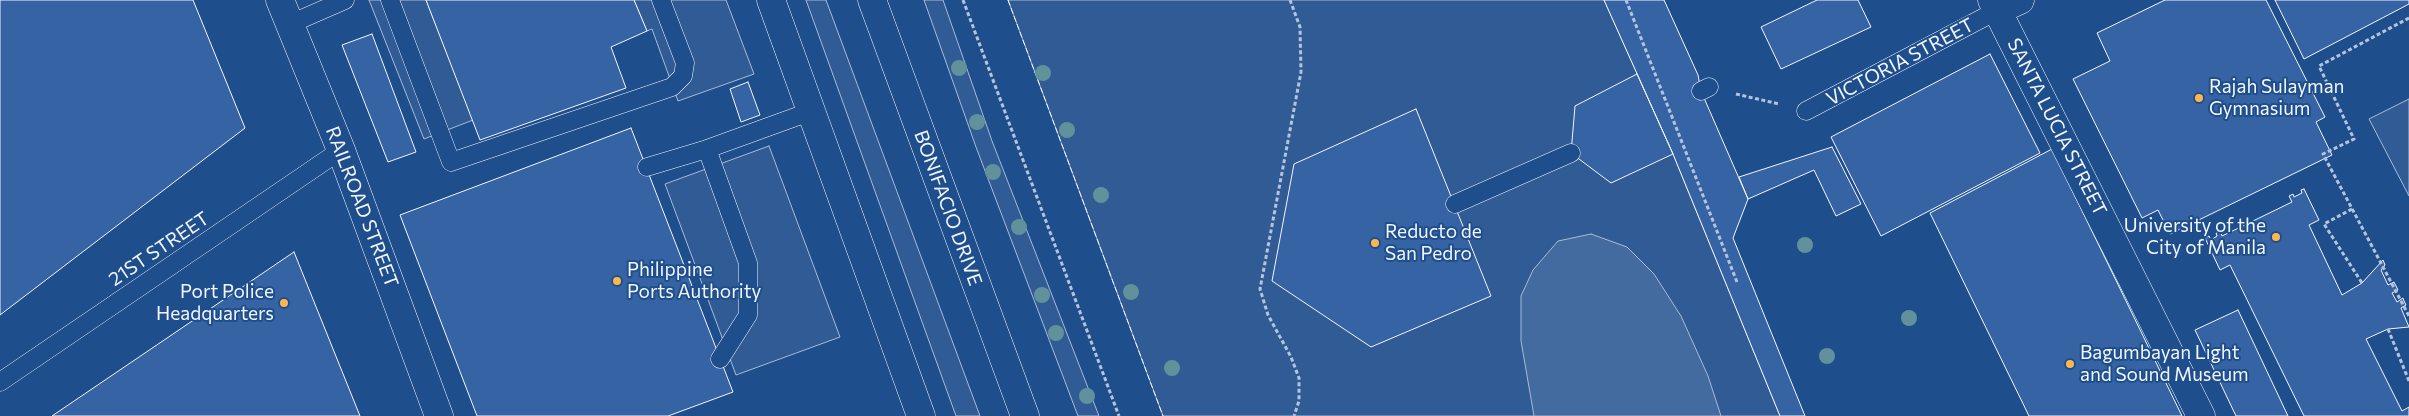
<!DOCTYPE html>
<style>
body{margin:0}
canvas{display:block;background:#1f4e8c}
</style>
<canvas width="2409" height="416"></canvas>
<script>
const ctx = document.querySelector('canvas').getContext('2d');
ctx.lineJoin = 'round';
function paint(path, color) {
  ctx.fillStyle = color;
  ctx.fill(path, 'evenodd');
}
function poly(rows) {
  const path = new Path2D();
  for (const r of rows) {
    path.moveTo(r[0], r[1]);
    for (let i = 2; i < r.length; i += 2) path.lineTo(r[i], r[i + 1]);
  }
  return path;
}
function stroke(path, color, width, dash) {
  ctx.strokeStyle = color;
  ctx.lineWidth = width;
  ctx.lineCap = dash ? 'butt' : 'round';
  ctx.setLineDash(dash || []);
  ctx.stroke(path);
}
function write(font, color, halo, rows, align = 'center') {
  ctx.font = font + ' Commissioner,sans-serif';
  ctx.lineWidth = 4;
  ctx.setLineDash([]);
  ctx.textBaseline = 'middle';
  ctx.strokeStyle = halo;
  ctx.fillStyle = color;
  for (const [text, x, y, turn = 0] of rows) {
    ctx.save();
    ctx.translate(x, y);
    ctx.rotate((+turn || 0) * Math.PI / 180);
    ctx.textAlign = isNaN(turn) ? turn : align;
    if (halo) ctx.strokeText(text, 0, 0);
    ctx.fillText(text, 0, 0);
    ctx.restore();
  }
}
const built = poly([
 [369,0,426,0,473,120,424,139,369,0],
 [634,0,726,0,754,74,678,101,652,29,647,31,634,0],
 [806,0,826,0,980,416,956,416,806,0],
 [924,0,943,0,992,141,1099,416,1078,416,976,147,924,0],
 [1008,0,1604,0,1673,154,1780,416,1163,416,1008,0],
 [2409,99,2409,196,2369,119,2409,99],
 [769,146,840,337,736,375,665,184,769,146]
]);
paint(built, '#305b95');
stroke(built, '#a8bbd7', 1);
const water = poly([
 [1591,234,1627,247,1654,274,1681,316,1708,376,1721,416,1534,416,1521,341,1521,296,1533,270,1558,241,1591,234]
]);
paint(water, '#446ba0');
stroke(water, '#a8bbd7', 1);
const building = poly([
 [0,0,193,0,245,128,0,315,0,0],
 [426,0,634,0,647,31,611,47,626,88,480,140,426,0],
 [1604,0,1664,0,1698,75,1701,91,1748,199,1733,238,1805,416,1780,416,1673,154,1604,0],
 [1817,0,1858,0,1871,27,1781,69,1761,27,1817,0],
 [2165,0,2266,0,2325,117,2316,122,2332,155,2170,234,2158,210,2142,218,2073,79,2110,61,2097,33,2165,0],
 [2275,0,2409,0,2409,4,2304,59,2275,0],
 [372,34,416,152,388,162,342,45,372,34],
 [1990,54,2040,153,1881,236,1831,137,1990,54],
 [1637,74,1673,154,1611,183,1571,153,1575,106,1637,74],
 [748,82,760,115,741,122,730,89,748,82],
 [1416,109,1491,296,1371,347,1272,281,1294,164,1416,109],
 [631,128,733,392,668,416,477,416,400,215,631,128],
 [1832,147,1861,204,1836,216,1814,170,1748,199,1739,177,1832,147],
 [2052,149,2182,416,2029,416,1930,213,2052,149],
 [2304,189,2319,220,2309,225,2342,295,2362,283,2383,260,2385,265,2381,270,2388,285,2394,282,2398,290,2392,293,2397,302,2403,298,2404,301,2406,305,2401,308,2409,327,2388,329,2366,339,2402,411,2409,407,2409,416,2304,416,2230,265,2220,270,2205,238,2209,236,2211,240,2217,236,2216,233,2220,231,2222,236,2292,202,2289,196,2293,194,2294,197,2302,193,2301,190,2304,189],
 [294,252,360,416,52,416,294,252],
 [2238,310,2288,416,2236,416,2195,330,2238,310]
]);
paint(building, '#3563a3');
stroke(building, '#f2f6ff', 1);
const lane = poly([
 [390,0,451,162,672,87,683,76,685,63,661,0],
 [290,24,345,0],
 [1701,91,1709,87],
 [1806,111,1998,10],
 [707,149,748,263,748,315,720,359],
 [647,167,707,149,812,111],
 [1455,204,1571,153],
 [0,382,341,150]
]);
const street = poly([
 [280,0,341,150,439,416]
]);
const secondary = poly([
 [1992,0,2201,416],
 [1998,10,2020,0]
]);
const highway = poly([
 [771,0,921,416],
 [872,0,1025,416]
]);
stroke(lane, '#f2f6ff', 19);
stroke(street, '#f2f6ff', 29);
stroke(secondary, '#f2f6ff', 29);
stroke(highway, '#f2f6ff', 29);
stroke(poly([
 [963,0,1119,416],
 [1290,0,1300,27,1301,72,1260,289,1268,315,1291,357,1299,378,1299,401,1294,416],
 [1626,0,1737,282],
 [2409,18,2319,66,2354,139,2323,154,2409,316],
 [1736,94,1779,104],
 [2352,209,2324,224,2362,283],
 [2388,329,2409,381]
]), '#b3c4dc', 3, [4, 2.5]);
stroke(lane, '#1f4e8c', 18);
stroke(street, '#1f4e8c', 28);
stroke(secondary, '#1f4e8c', 28);
stroke(highway, '#1f4e8c', 28);
stroke(poly([
 [1008,0,1163,416]
]), '#f2f6ff', 1, [6, 2.5]);
ctx.fillStyle = '#61919a';
for (const [x, y] of [
 [959,68],
 [1043,73],
 [977,122],
 [1067,130],
 [993,172],
 [1101,195],
 [1019,227],
 [1805,245],
 [1131,292],
 [1042,295],
 [1909,318],
 [1056,333],
 [1827,356],
 [1172,368],
 [1087,396]
]) {
  ctx.beginPath();
  ctx.arc(x, y, 8, 0, 2 * Math.PI);
  ctx.fill();
}
for (const [x, y, r, color] of [
 [2199,98,5,"#ffb74d"],
 [2276,237,5,"#ffb74d"],
 [1375,243,5,"#ffb74d"],
 [617,281,5,"#ffb74d"],
 [284,303,5,"#ffb74d"],
 [2070,364,5,"#ffb74d"]
]) {
  const dot = new Path2D();
  dot.arc(x, y, r, 0, 2 * Math.PI);
  ctx.fillStyle = color;
  ctx.fill(dot);
  stroke(dot, '#1f4e8c', 2);
}
write('19px', '#f2f6ff', '#1f4e8c', [
 ["VICTORIA STREET",1900,62,-28],
 ["SANTA LUCIA STREET",2057,127,63],
 ["RAILROAD STREET",362,207,69],
 ["BONIFACIO DRIVE",948,208,70],
 ["21ST STREET",159,249,-34]
]);
write('19px', '#f2f6ff', '#1f4e8c', [
 ["Rajah Sulayman",2209,87],
 ["Gymnasium",2209,109],
 ["University of the",2266,226,"right"],
 ["City of Manila",2266,248,"right"],
 ["Reducto de",1385,232],
 ["San Pedro",1385,254],
 ["Philippine",627,270],
 ["Ports Authority",627,292],
 ["Port Police",274,292,"right"],
 ["Headquarters",274,314,"right"],
 ["Bagumbayan Light",2080,353],
 ["and Sound Museum",2080,375]
], 'left');
</script>
